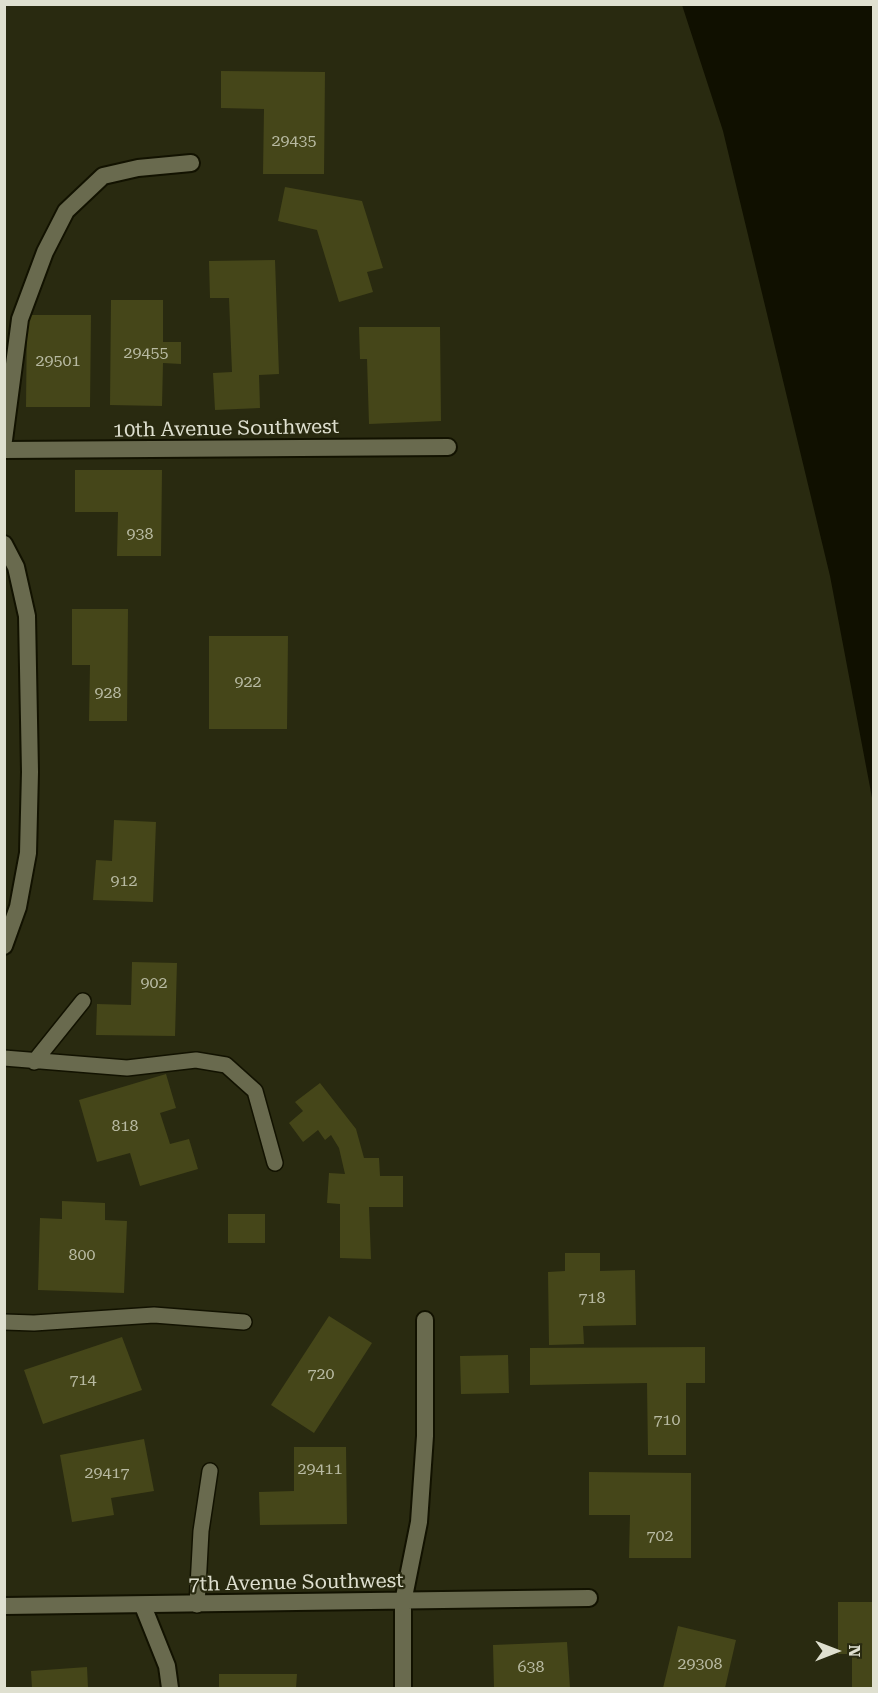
<!DOCTYPE html>
<style>
body{margin:0}
#map{position:relative;width:878px;height:1693px;overflow:hidden;background:#292a10;font-family:"Roboto Serif",serif}
canvas{display:block}
.frame{position:absolute;inset:0;border:6px solid #dfe0d0;pointer-events:none}
.north{position:absolute;left:806px;top:1621px;width:60px;height:60px;-webkit-text-stroke:4px #292a10;paint-order:stroke;rotate:90deg;font-size:16px;font-weight:700;line-height:24px;text-align:center;color:#dfe0d0}
.north::after{content:'';display:block;margin:auto;width:21px;height:27px;background:#dfe0d0;clip-path:polygon(50% 0,100% 100%,50% 72%,0 100%)}
</style>
<div id="map">
<canvas width="878" height="1693"></canvas>
<div class="frame"></div>
<div class="north">N</div>
</div>
<script>
const ctx = document.querySelector('canvas').getContext('2d');
ctx.lineJoin = 'round';
function paint(path, color) {
  ctx.fillStyle = color;
  ctx.fill(path, 'evenodd');
}
function poly(rows) {
  const path = new Path2D();
  for (const r of rows) {
    path.moveTo(r[0], r[1]);
    for (let i = 2; i < r.length; i += 2) path.lineTo(r[i], r[i + 1]);
  }
  return path;
}
function stroke(path, color, width, dash) {
  ctx.strokeStyle = color;
  ctx.lineWidth = width;
  ctx.lineCap = dash ? 'butt' : 'round';
  ctx.setLineDash(dash || []);
  ctx.stroke(path);
}
function write(font, color, halo, rows, align = 'center') {
  ctx.font = font + ' "Roboto Serif",serif';
  ctx.lineWidth = 4.5;
  ctx.setLineDash([]);
  ctx.textBaseline = 'middle';
  ctx.strokeStyle = halo;
  ctx.fillStyle = color;
  for (const [text, x, y, turn = 0] of rows) {
    ctx.save();
    ctx.translate(x, y);
    ctx.rotate((+turn || 0) * Math.PI / 180);
    ctx.textAlign = isNaN(turn) ? turn : align;
    if (halo) ctx.strokeText(text, 0, 0);
    ctx.fillText(text, 0, 0);
    ctx.restore();
  }
}
paint(poly([
 [682,5,873,5,873,803,830,576,723,131]
]), '#101000');
paint(poly([
 [221,71,325,72,324,174,263,174,264,109,221,108],
 [285,187,362,201,383,268,367,272,373,292,339,302,317,230,278,221],
 [275,260,279,374,259,375,260,408,215,410,213,373,232,372,229,298,210,298,209,261],
 [111,300,163,300,163,342,181,342,181,364,163,363,162,406,110,405],
 [27,315,91,315,90,407,26,407],
 [359,327,440,327,441,421,369,424,367,359,360,359],
 [75,470,162,470,161,556,117,556,118,512,75,512],
 [72,609,128,609,127,721,89,721,90,665,72,665],
 [209,636,288,636,287,729,209,729],
 [114,820,156,822,153,902,93,900,96,860,112,861],
 [132,962,177,963,175,1036,96,1035,97,1004,131,1005],
 [166,1074,176,1108,160,1113,170,1144,189,1139,198,1169,140,1186,130,1153,97,1162,79,1100],
 [320,1083,356,1129,364,1158,379,1158,380,1176,403,1176,403,1207,369,1207,371,1259,340,1258,340,1204,327,1203,329,1173,345,1174,339,1148,331,1135,325,1140,318,1130,303,1142,289,1123,303,1111,295,1102],
 [62,1201,105,1203,105,1220,127,1221,124,1293,38,1290,40,1218,62,1219],
 [228,1214,265,1214,265,1243,228,1243],
 [565,1253,600,1253,600,1271,635,1270,636,1325,583,1326,584,1344,549,1345,548,1272,565,1271],
 [329,1316,372,1343,314,1433,271,1405],
 [122,1337,142,1390,43,1424,24,1370],
 [705,1347,705,1383,686,1383,686,1455,648,1455,647,1383,530,1385,530,1348],
 [508,1355,509,1393,461,1394,460,1356],
 [144,1439,154,1491,111,1498,114,1515,72,1522,60,1455],
 [294,1447,346,1447,347,1524,260,1525,259,1492,294,1491],
 [589,1472,691,1473,691,1558,629,1558,630,1515,589,1515],
 [838,1602,874,1602,874,1688,852,1688,852,1654,838,1654],
 [678,1626,736,1640,725,1688,663,1688],
 [567,1642,570,1688,494,1688,493,1645],
 [87,1667,88,1688,32,1688,31,1671],
 [219,1674,297,1674,296,1688,219,1688]
]), '#454619');
const service = poly([
 [4,1058,127,1068,196,1060,226,1065,255,1091,275,1163],
 [34,1062,83,1001],
 [4,1322,34,1323,154,1315,244,1322],
 [197,1605,201,1531,210,1471]
]);
const minor = poly([
 [4,440,20,319,45,252,66,211,103,176,138,168,191,163],
 [4,450,448,447],
 [4,544,16,567,27,616,30,772,28,853,18,907,4,946],
 [4,1606,589,1598],
 [143,1606,167,1666,170,1688],
 [403,1688,403,1602,419,1522,425,1436,425,1320]
]);
stroke(service, '#121200', 18);
stroke(minor, '#121200', 20);
stroke(service, '#696a4e', 15);
stroke(minor, '#696a4e', 16);
write('16px', '#b8baa2', null, [
 ["29435",294,141],
 ["29455",146,353],
 ["29501",58,361],
 ["938",140,534],
 ["922",248,682],
 ["928",108,693],
 ["912",124,881],
 ["902",154,983],
 ["818",125,1126],
 ["800",82,1255],
 ["718",592,1298],
 ["720",321,1374],
 ["714",83,1380],
 ["710",667,1420],
 ["29411",320,1469],
 ["29417",107,1473],
 ["702",660,1536],
 ["29308",700,1664],
 ["638",531,1667]
]);
write('20px', '#dfe0d0', '#292a10', [
 ["10th Avenue Southwest",226,429,-1],
 ["7th Avenue Southwest",296,1583,-1]
]);
</script>
